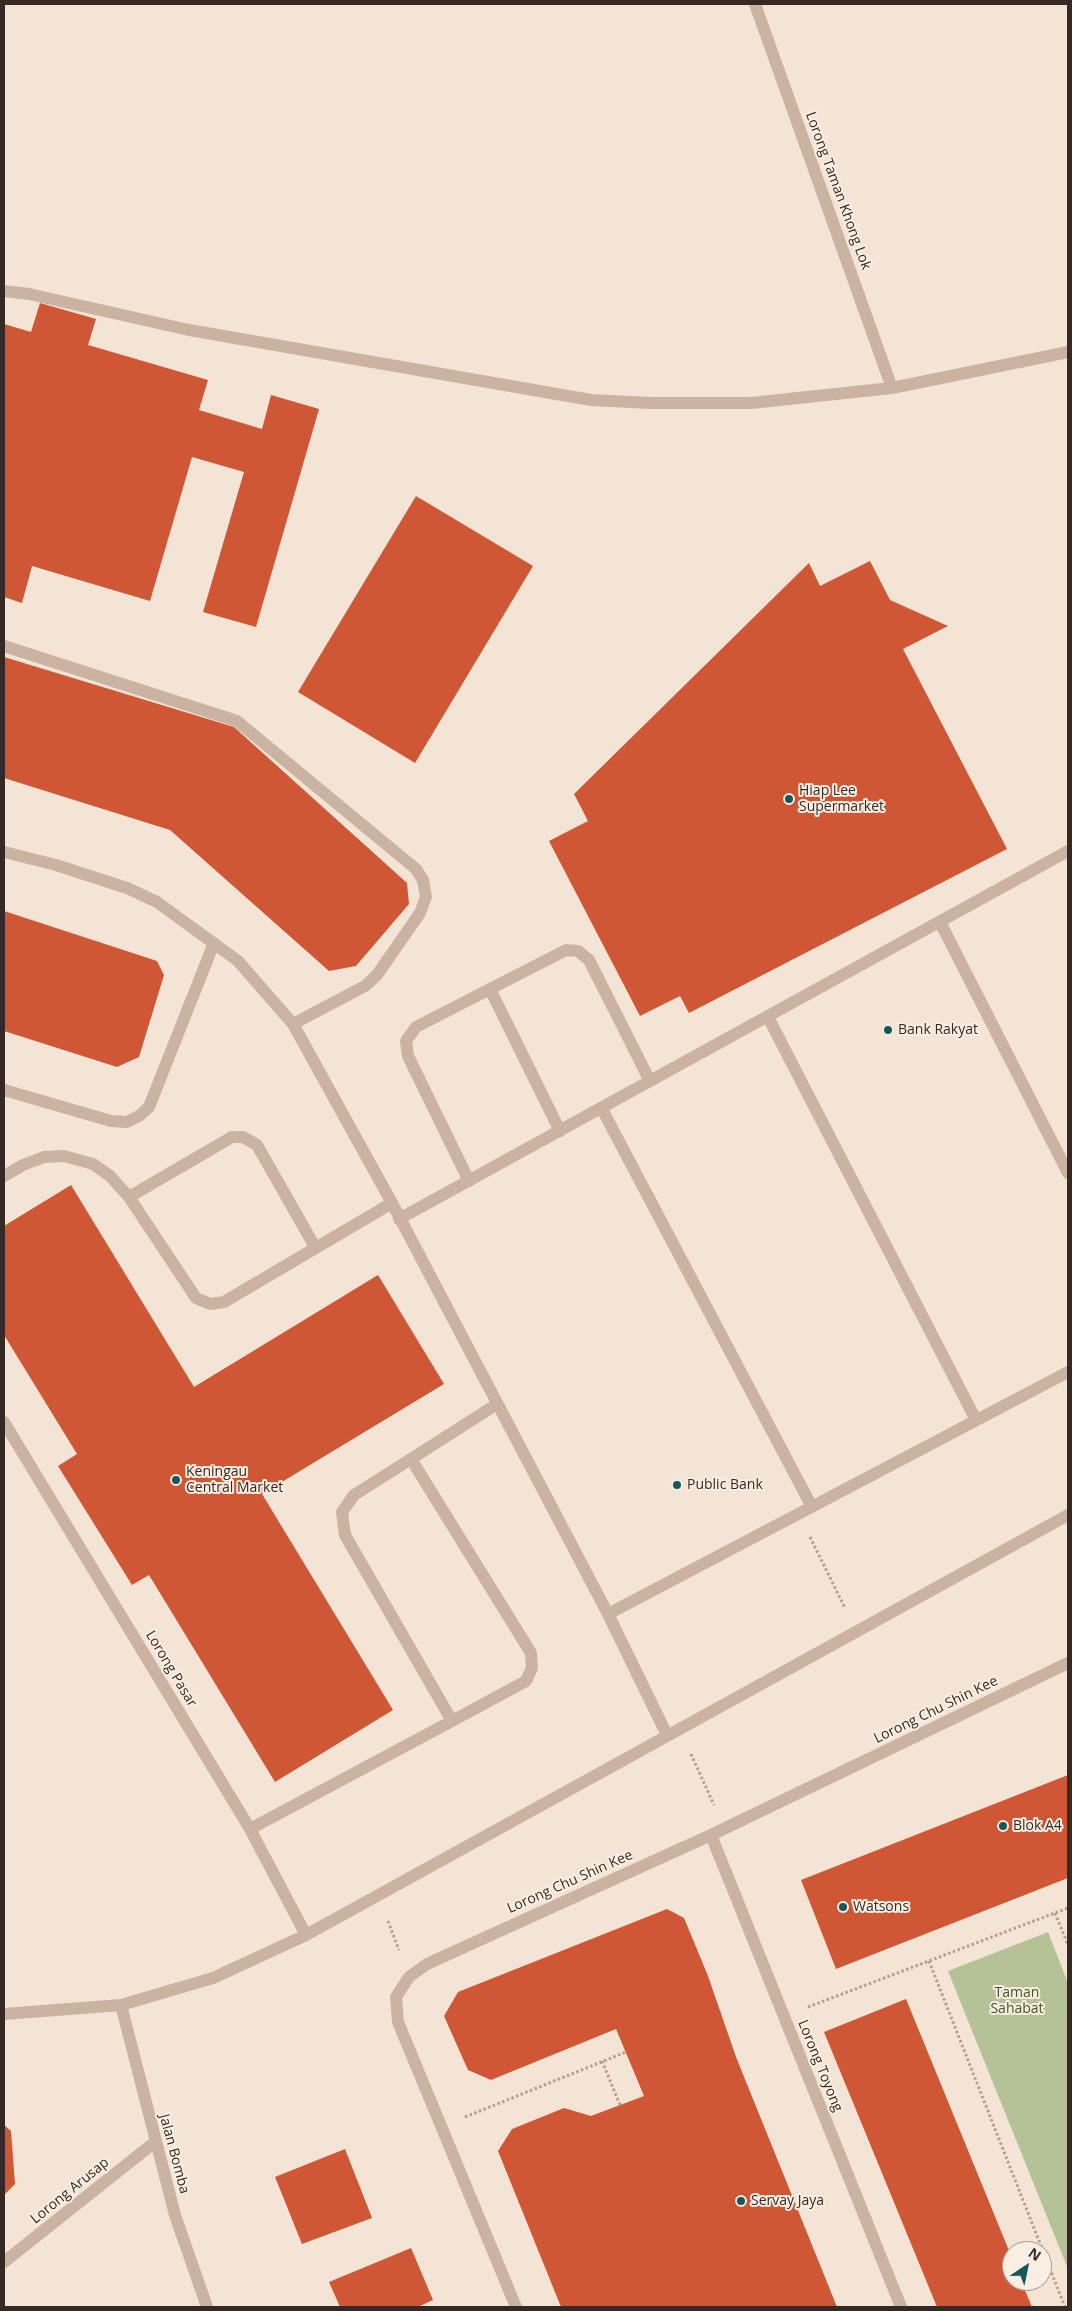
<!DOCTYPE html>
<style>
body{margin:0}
#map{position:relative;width:1072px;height:2311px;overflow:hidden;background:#f3e4d5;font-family:"Open Sans",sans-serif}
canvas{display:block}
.frame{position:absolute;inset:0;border:5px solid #352924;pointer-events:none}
.north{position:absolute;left:1002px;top:2241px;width:50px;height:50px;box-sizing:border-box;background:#faeee2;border:1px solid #ab9f96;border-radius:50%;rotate:34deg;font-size:14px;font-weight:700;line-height:20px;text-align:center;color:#352924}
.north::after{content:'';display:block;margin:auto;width:18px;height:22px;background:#175659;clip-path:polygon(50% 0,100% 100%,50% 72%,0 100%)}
</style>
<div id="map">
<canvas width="1072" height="2311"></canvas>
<div class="frame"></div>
<div class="north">N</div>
</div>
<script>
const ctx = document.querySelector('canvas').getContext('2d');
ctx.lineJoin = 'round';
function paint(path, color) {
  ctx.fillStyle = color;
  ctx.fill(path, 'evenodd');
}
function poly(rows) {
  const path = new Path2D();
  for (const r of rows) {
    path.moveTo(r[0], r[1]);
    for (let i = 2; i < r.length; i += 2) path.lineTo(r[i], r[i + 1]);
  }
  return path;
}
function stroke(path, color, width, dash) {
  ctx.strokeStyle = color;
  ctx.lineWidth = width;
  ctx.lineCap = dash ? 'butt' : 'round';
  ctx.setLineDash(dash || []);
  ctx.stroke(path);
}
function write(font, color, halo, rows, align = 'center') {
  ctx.font = font + ' "Open Sans",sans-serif';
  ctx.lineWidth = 4;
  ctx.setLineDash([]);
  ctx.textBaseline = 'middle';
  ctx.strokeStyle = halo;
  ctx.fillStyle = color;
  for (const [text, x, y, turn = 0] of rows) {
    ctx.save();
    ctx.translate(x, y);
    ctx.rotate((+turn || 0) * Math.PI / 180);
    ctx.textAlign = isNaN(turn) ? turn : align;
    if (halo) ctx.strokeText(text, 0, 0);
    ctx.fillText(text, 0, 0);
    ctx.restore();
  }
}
paint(poly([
 [1048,1932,1068,1983,1068,2269,948,1971]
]), '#b4c295');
paint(poly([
 [40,303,96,319,88,345,208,380,199,410,262,429,271,395,319,409,256,627,203,612,244,472,192,457,150,601,32,566,22,603,4,597,4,324,31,332],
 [416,496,533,566,415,763,298,692],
 [870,561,890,600,948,626,903,649,1007,849,689,1013,680,996,640,1016,549,841,588,821,574,794,809,563,820,586],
 [4,657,234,727,407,883,409,904,356,966,329,971,170,830,4,778],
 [4,911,157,961,164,975,139,1057,117,1067,4,1031],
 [71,1185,194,1387,378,1275,444,1384,262,1494,393,1710,275,1782,149,1575,132,1585,58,1466,77,1454,4,1335,4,1226],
 [1068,1775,1068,1878,836,1969,801,1880],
 [667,1909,684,1918,708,1976,736,2057,837,2307,561,2307,498,2151,512,2129,564,2108,591,2116,644,2096,616,2029,491,2080,468,2070,444,2016,458,1992],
 [906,1999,1012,2258,1012,2281,1021,2281,1032,2307,937,2307,824,2032],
 [4,2125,11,2131,15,2184,4,2195],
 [345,2149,372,2218,302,2244,275,2177],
 [411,2248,433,2300,418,2307,340,2307,329,2282]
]), '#d05736');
stroke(poly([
 [810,1537,845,1608],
 [691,1754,714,1805],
 [1055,1913,1068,1945],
 [388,1921,399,1950],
 [929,1961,1065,2307],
 [808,2007,1068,1908],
 [602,2061,620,2105],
 [465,2117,626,2052]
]), '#b79d8b', 3, [2.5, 2.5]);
stroke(poly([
 [755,4,892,388],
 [4,291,29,294,189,330,591,400,651,403,751,403,892,388,1068,352],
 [4,646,237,721,416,869,423,880,426,897,420,913,377,975,365,986,293,1024],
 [4,852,56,865,127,888,157,902,238,961,293,1024,392,1203,608,1614,667,1735],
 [940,922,1068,1173],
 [490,989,560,1131],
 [768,1017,976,1420],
 [4,1090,111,1121,127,1122,139,1116,149,1107,214,943],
 [602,1109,812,1507],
 [4,1176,23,1165,44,1157,64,1156,93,1164,110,1176,129,1197,196,1298,210,1304,224,1302,392,1203],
 [469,1181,408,1056,406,1041,416,1027,566,950,578,951,589,960,650,1081],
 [129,1197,232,1137,243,1137,257,1145,315,1247],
 [399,1219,1068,851],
 [4,1422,250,1829,306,1935],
 [411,1459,531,1653,532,1668,526,1681,452,1721,345,1535,342,1512,354,1495,411,1459,497,1404],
 [608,1614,1068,1372],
 [250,1829,452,1721],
 [711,1835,901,2307],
 [121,2005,175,2215,207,2307],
 [4,2014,121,2005,213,1978,306,1935,1068,1515],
 [4,2262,155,2142],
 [516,2307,398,2022,396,1997,409,1977,427,1964,711,1835,1068,1663]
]), '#cbb3a1', 12);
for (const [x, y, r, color] of [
 [789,799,5,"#175659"],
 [888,1030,5,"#175659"],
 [176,1480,5,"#175659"],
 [677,1485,5,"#175659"],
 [1003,1826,5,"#175659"],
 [843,1907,5,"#175659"],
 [741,2201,5,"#175659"]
]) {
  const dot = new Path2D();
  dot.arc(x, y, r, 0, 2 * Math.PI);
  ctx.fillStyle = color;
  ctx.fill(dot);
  stroke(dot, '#faeee2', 2);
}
write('14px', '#352924', '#faeee2', [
 ["Lorong Taman Khong Lok",838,191,70],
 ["Lorong Pasar",171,1669,59],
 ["Lorong Chu Shin Kee",936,1710,-26],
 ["Lorong Chu Shin Kee",570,1882,-24],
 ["Lorong Toyong",820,2066,68],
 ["Jalan Bomba",174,2154,75],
 ["Lorong Arusap",70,2191,-39]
]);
write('14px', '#352924', '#faeee2', [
 ["Hiap Lee",799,791],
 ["Supermarket",799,807],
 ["Bank Rakyat",898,1030],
 ["Keningau",186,1472],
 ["Central Market",186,1488],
 ["Public Bank",687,1485],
 ["Blok A4",1013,1826],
 ["Watsons",853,1907],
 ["Servay Jaya",751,2201]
], 'left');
write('14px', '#455526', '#faeee2', [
 ["Taman",1017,1993],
 ["Sahabat",1017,2009]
]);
</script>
